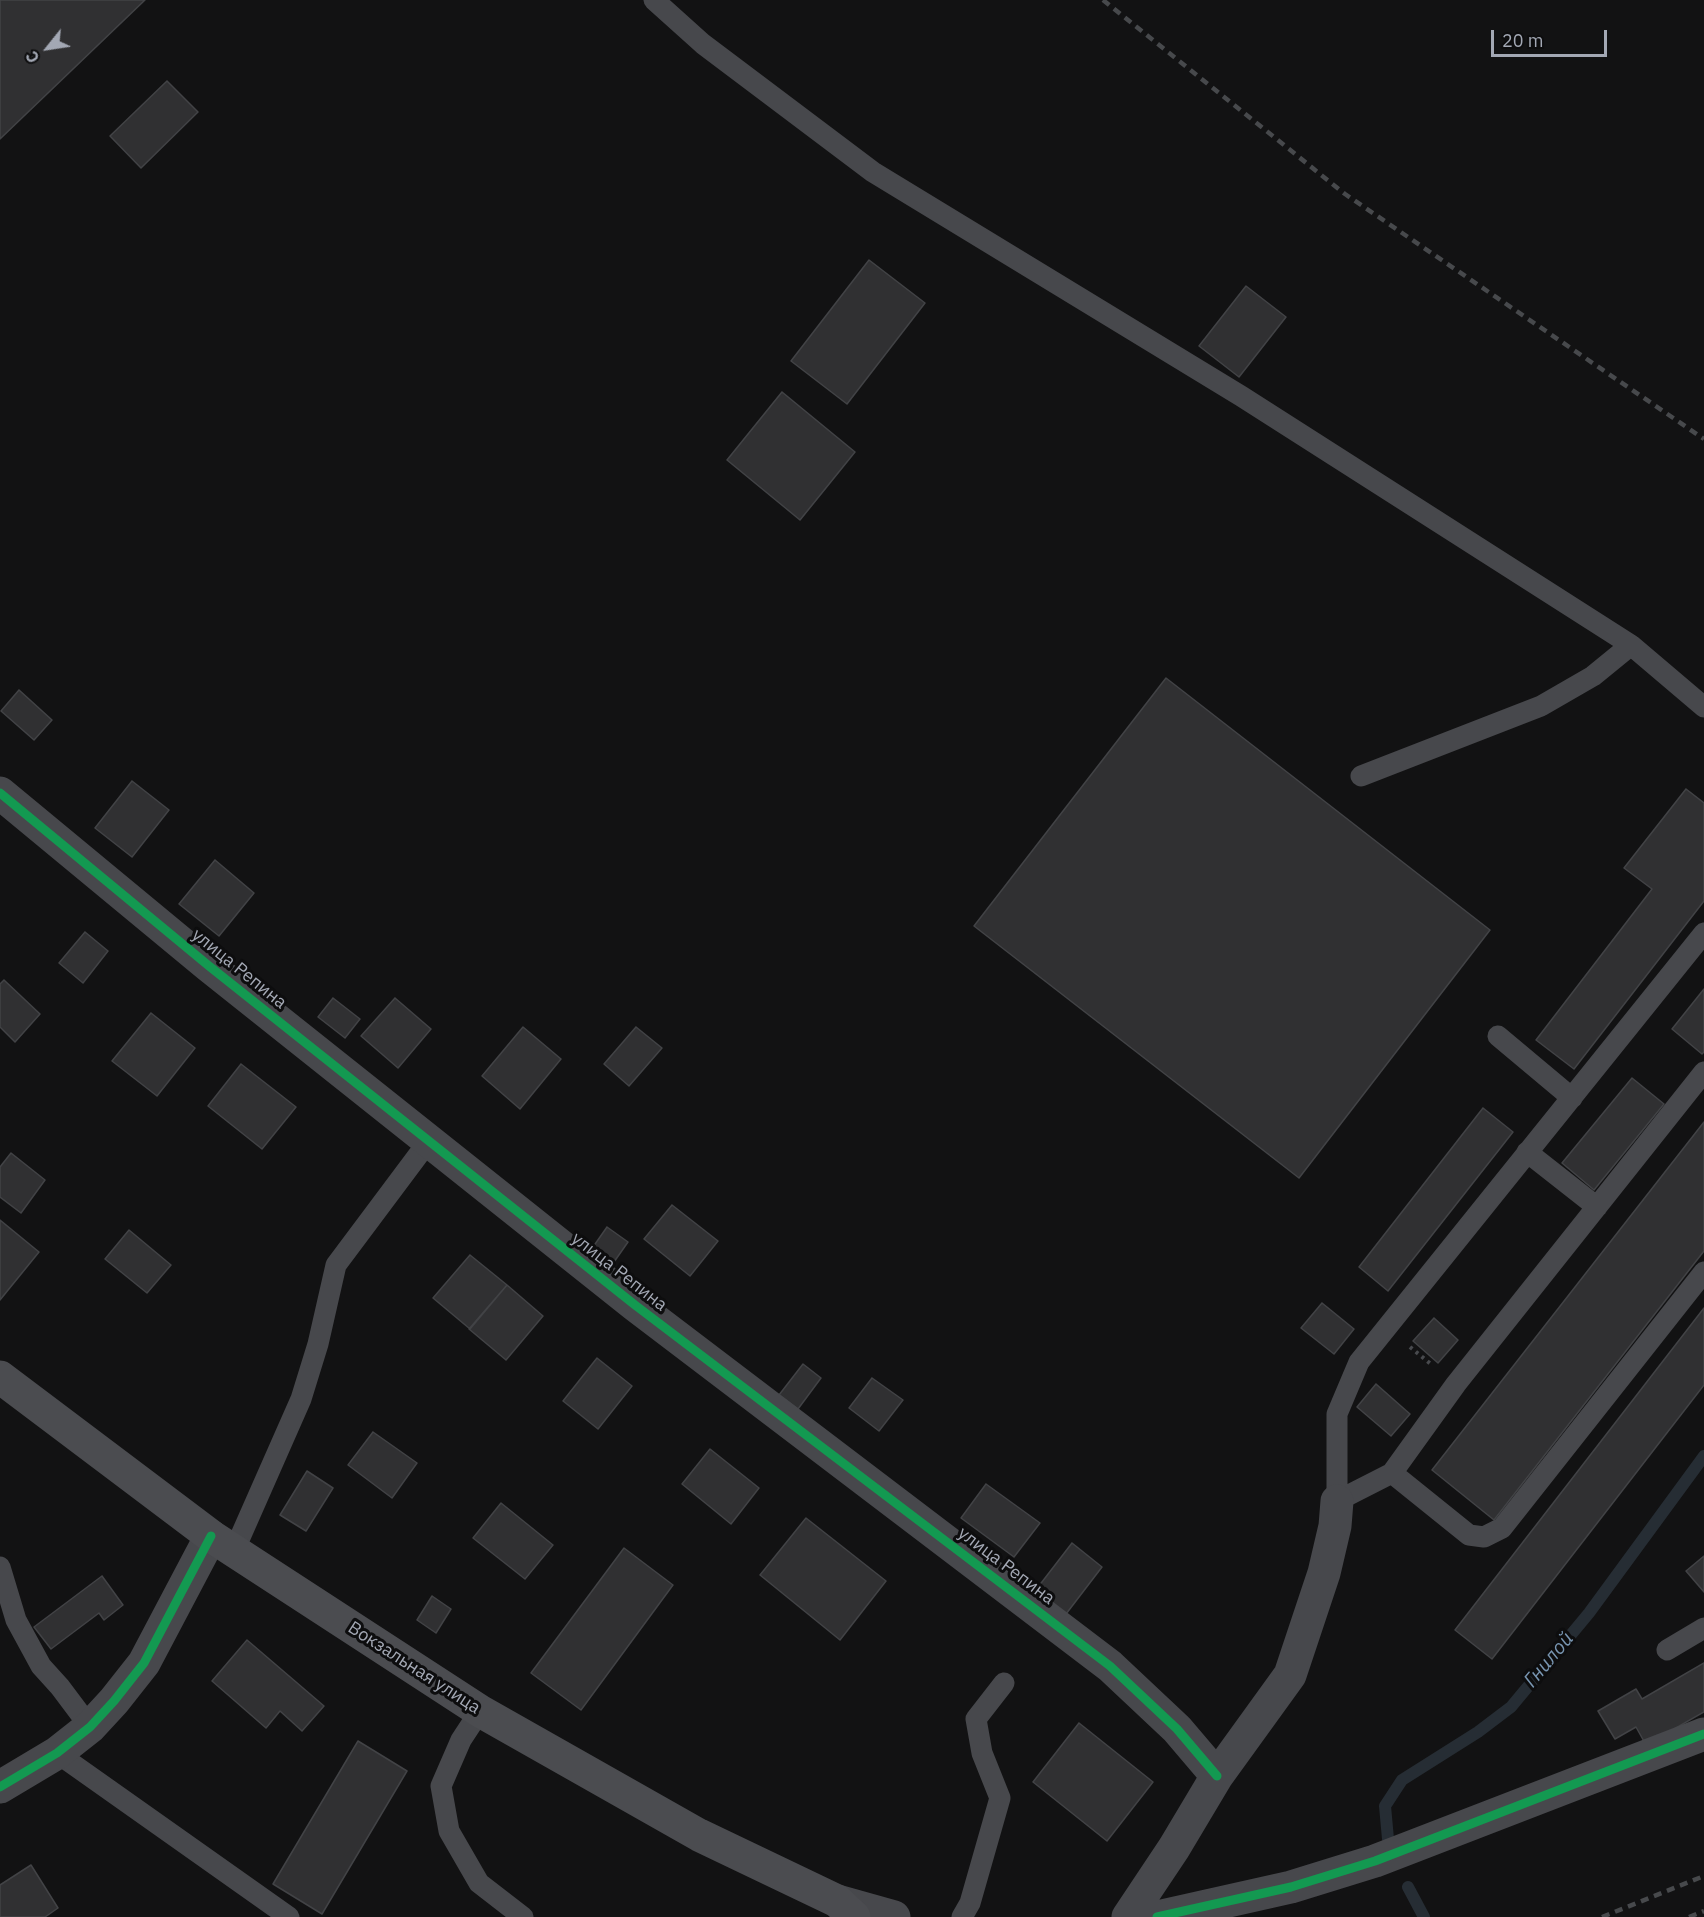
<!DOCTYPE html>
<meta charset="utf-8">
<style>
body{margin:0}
#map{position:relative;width:1704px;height:1917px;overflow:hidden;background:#121213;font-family:"IBM Plex Sans",sans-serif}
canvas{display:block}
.north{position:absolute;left:18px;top:18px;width:60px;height:60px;-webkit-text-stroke:4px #0d0d0e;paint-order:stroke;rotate:240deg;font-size:16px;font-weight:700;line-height:24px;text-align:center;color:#a3a8b4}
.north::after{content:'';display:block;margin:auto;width:21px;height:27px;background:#a3a8b4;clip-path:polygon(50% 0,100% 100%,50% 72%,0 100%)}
.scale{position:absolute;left:1491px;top:30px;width:116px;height:27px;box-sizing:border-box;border:3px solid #a3a8b4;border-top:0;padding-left:8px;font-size:18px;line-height:21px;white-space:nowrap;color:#a3a8b4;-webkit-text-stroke:4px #0d0d0e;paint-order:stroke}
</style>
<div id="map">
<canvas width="1704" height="1917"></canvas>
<div class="north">С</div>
<div class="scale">20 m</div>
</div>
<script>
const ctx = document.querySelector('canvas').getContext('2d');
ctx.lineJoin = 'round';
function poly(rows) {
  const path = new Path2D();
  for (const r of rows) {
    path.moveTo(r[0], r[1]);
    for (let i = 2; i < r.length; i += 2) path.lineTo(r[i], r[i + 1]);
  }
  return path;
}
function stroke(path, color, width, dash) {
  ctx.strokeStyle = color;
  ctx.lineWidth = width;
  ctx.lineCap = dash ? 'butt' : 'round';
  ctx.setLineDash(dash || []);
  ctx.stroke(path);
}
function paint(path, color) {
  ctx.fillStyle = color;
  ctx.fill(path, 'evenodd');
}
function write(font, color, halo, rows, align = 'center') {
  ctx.font = font + ' "IBM Plex Sans",sans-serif';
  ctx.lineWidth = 6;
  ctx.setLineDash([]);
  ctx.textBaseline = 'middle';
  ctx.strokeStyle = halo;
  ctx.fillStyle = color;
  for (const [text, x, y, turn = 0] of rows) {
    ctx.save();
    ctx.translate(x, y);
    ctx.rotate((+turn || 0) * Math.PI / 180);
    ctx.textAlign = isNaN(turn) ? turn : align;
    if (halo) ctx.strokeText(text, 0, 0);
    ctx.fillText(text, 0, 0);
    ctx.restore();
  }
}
stroke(poly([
 [1388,1839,1385,1806,1402,1780,1478,1732,1511,1707,1589,1613,1704,1456],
 [1408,1887,1424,1917]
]), '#262d34', 12);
const building = poly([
 [0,0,145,0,0,139,0,0],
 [167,81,198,112,141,168,110,136,167,81],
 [869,260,925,303,847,404,791,361,869,260],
 [1246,286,1286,317,1239,377,1199,346,1246,286],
 [782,392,855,452,800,520,727,460,782,392],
 [1166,678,1490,930,1299,1178,974,926,1166,678],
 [19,690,52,720,34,740,1,711,19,690],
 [132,781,169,810,132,857,95,828,132,781],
 [1686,789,1704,803,1704,901,1574,1069,1536,1040,1652,889,1624,868,1686,789],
 [215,860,254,893,219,936,179,904,215,860],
 [85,932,108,951,83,983,59,963,85,932],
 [4,980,40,1014,15,1042,0,1027,0,984,4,980],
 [1704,989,1704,1052,1702,1054,1672,1029,1704,989],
 [333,998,360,1019,345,1038,318,1017,333,998],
 [395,998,431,1029,398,1068,361,1036,395,998],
 [151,1013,195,1048,157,1096,112,1061,151,1013],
 [523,1027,561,1059,520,1109,482,1076,523,1027],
 [636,1027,662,1048,629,1086,604,1064,636,1027],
 [241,1064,296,1107,262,1149,208,1106,241,1064],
 [1632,1078,1664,1104,1594,1190,1562,1163,1632,1078],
 [1483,1108,1513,1132,1388,1291,1359,1267,1483,1108],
 [1704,1122,1704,1251,1494,1520,1432,1470,1704,1122],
 [11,1153,45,1180,21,1213,0,1197,0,1167,11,1153],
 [672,1205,718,1241,690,1276,644,1239,672,1205],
 [0,1220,39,1252,0,1300,0,1220],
 [607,1227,628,1242,614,1262,593,1247,607,1227],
 [129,1230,171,1265,147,1293,105,1259,129,1230],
 [470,1255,507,1285,470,1329,433,1298,470,1255],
 [507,1285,543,1316,506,1360,469,1329,507,1285],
 [1322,1303,1354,1329,1334,1354,1301,1328,1322,1303],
 [1704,1308,1704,1385,1492,1659,1455,1630,1704,1308],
 [1434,1318,1458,1340,1438,1363,1413,1341,1434,1318],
 [597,1358,632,1386,598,1429,563,1401,597,1358],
 [803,1364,821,1378,798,1409,779,1395,803,1364],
 [872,1378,903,1400,879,1431,849,1408,872,1378],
 [1376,1384,1410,1414,1391,1436,1357,1407,1376,1384],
 [373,1432,417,1463,392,1498,348,1465,373,1432],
 [710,1449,759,1488,731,1524,682,1484,710,1449],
 [307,1471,333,1488,306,1531,280,1515,307,1471],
 [986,1484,1040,1523,1014,1557,961,1518,986,1484],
 [501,1503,553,1545,525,1579,473,1538,501,1503],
 [806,1518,886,1581,840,1640,760,1575,806,1518],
 [1072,1543,1102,1567,1066,1614,1035,1591,1072,1543],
 [624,1548,673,1585,581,1710,531,1673,624,1548],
 [1704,1556,1704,1592,1686,1571,1704,1556],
 [102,1576,123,1605,104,1620,99,1613,51,1649,34,1627,102,1576],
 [432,1596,451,1609,436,1633,417,1620,432,1596],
 [247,1640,324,1706,302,1731,280,1711,266,1728,212,1681,247,1640],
 [1704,1663,1704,1712,1646,1745,1636,1727,1615,1739,1598,1711,1636,1689,1642,1699,1704,1663],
 [1079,1723,1153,1782,1107,1841,1033,1782,1079,1723],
 [358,1741,407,1771,322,1914,273,1884,358,1741],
 [31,1865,58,1908,45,1917,0,1917,0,1885,31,1865]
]);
paint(building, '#303032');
stroke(building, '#424346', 1.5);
stroke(poly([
 [1410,1347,1432,1365]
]), '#484a4e', 4, [3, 4.5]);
stroke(poly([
 [654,0,703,44,873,172,1241,396,1631,645,1704,707],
 [1361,776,1541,706,1593,676,1631,645],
 [1704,933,1359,1362,1337,1414,1337,1501,1392,1473,1469,1535,1484,1537,1502,1528,1704,1272],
 [1498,1036,1572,1098],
 [1527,1152,1597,1207],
 [1392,1473,1456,1384,1704,1072],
 [234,1551,301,1399,318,1344,336,1265,428,1142],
 [0,1567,16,1620,41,1666,60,1687,90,1727],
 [1667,1650,1704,1628],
 [480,1711,461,1740,441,1786,449,1831,479,1883,523,1917],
 [57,1753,289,1917],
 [962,1917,970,1903,1000,1798,982,1753,976,1719,1004,1683]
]), '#47484c', 21);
stroke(poly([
 [0,793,209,966,635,1305,1110,1666,1177,1729,1217,1776],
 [0,1787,57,1753,90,1727,114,1701,144,1663,211,1536],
 [837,1901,894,1917],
 [1128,1917,1174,1848,1217,1776,1290,1675,1324,1573,1335,1526,1337,1501],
 [1157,1917,1291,1887,1375,1861,1704,1734]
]), '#47484c', 33);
stroke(poly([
 [0,1377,211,1536,480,1711,699,1835,837,1901,854,1917]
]), '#4b4c50', 33);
stroke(poly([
 [1103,0,1345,194,1704,439],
 [1602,1917,1704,1876],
 [1689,1917,1704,1911]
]), '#47494c', 4.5, [8, 6]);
stroke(poly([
 [0,793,209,966,635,1305,1110,1666,1177,1729,1217,1776],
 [0,1787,57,1753,90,1727,114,1701,144,1663,211,1536],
 [1157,1917,1291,1887,1375,1861,1704,1734]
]), '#139951', 9);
write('18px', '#a3a8b4', '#0d0d0e', [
 ["улица Репина",239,969,39],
 ["улица Репина",619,1272,38],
 ["улица Репина",1006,1566,37],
 ["Вокзальная улица",414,1668,33]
]);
write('italic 20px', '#7895b1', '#0d0d0e', [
 ["Гнилой",1549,1660,-50]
]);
</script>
